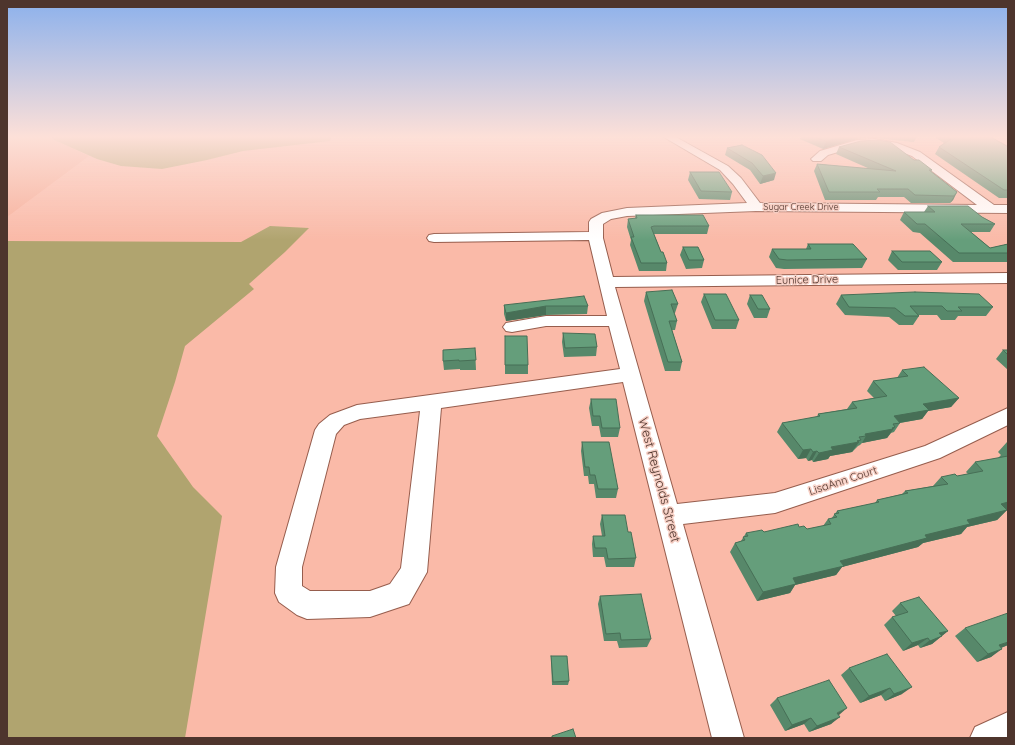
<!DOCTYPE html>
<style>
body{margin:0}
#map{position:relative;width:1015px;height:745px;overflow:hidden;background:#fabaa8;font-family:Quicksand,sans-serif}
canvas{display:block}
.frame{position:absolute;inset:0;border:8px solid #4e352d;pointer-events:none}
</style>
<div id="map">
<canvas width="1015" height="745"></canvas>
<div class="frame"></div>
</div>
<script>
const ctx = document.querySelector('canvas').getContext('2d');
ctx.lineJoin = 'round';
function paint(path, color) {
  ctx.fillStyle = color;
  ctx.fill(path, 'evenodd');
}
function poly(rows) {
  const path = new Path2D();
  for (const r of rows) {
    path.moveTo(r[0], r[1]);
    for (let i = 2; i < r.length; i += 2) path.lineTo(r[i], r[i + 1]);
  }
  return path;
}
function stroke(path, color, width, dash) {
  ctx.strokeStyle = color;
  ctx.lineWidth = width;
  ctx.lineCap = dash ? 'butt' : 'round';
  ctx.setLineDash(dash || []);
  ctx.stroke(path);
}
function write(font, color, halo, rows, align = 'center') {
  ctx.font = font + ' Quicksand,sans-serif';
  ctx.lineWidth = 3;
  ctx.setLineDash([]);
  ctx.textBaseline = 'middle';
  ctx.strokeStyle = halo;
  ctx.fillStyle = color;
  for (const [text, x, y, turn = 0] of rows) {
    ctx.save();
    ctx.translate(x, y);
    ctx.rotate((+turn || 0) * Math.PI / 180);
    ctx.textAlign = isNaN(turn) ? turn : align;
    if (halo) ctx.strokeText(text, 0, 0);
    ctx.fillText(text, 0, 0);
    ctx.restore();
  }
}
paint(poly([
 [7,136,53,136,52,139,89,156,7,217]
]), '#f6af9a');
paint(poly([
 [53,136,332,136,330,141,243,151,207,160,162,169,121,166,97,159,52,139],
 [270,226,309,228,285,252,249,284,254,289,185,346,175,382,157,436,193,487,222,516,185,738,7,738,7,241,241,242]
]), '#b0a46f');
const minor = poly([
 [662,136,674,136,728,166,741,178,760,203,977,205,912,156,891,148,875,145,858,146,828,155,821,161,813,161,811,159,820,151,857,140,875,139,897,143,920,152,994,205,1008,205,1008,213,756,211,627,216,611,219,603,224,603,238,613,277,1008,273,1008,283,615,287,677,504,775,493,925,446,1008,408,1008,425,940,458,775,513,683,524,744,738,712,738,623,382,441,408,427,572,409,604,370,617,307,619,297,615,279,602,275,593,276,567,315,430,319,424,330,415,357,405,620,369,609,326,546,326,512,332,506,331,503,327,506,323,546,316,607,316,589,240,434,242,429,241,427,238,429,235,434,234,589,232,589,222,591,219,602,213,627,208,747,203,733,184,720,170,662,136],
 [420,411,401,568,390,584,370,591,310,591,302,586,302,567,336,434,344,425,360,419,420,411],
 [975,136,987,136,1008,147,1008,155,975,136],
 [1008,712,1008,738,970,738,975,727,1008,712]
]);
stroke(minor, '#965d4d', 2);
paint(minor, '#fff');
paint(poly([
 [802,136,917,136,914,142,875,138,867,138,866,137,866,138,857,139,823,149,800,139],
 [933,136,966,136,969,137,1008,147,1008,198,999,198,935,154,939,147,944,143],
 [742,145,774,180,760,184,750,170,725,155,727,148],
 [839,147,914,160,932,170,931,172,957,192,953,200,950,203,911,203,904,197,878,197,876,200,825,200,814,171,817,164,870,169,836,154],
 [690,172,732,192,730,200,699,199,688,180],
 [928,206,982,217,995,224,990,232,971,232,990,248,1008,244,1008,262,953,262,920,233,913,232,900,220,904,212,924,212],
 [636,215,709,226,707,234,654,234,661,252,667,263,666,271,639,271,630,245,631,240,627,227,628,219,635,218],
 [808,244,867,259,862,268,784,269,776,268,769,257,772,249,806,249],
 [683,247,704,260,702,268,686,269,680,255],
 [892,251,942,262,937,270,898,270,888,260],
 [646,292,678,304,675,313,674,313,677,321,675,330,672,330,682,362,680,371,665,371,644,301],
 [704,294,739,320,736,329,712,329,701,302],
 [750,295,770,309,767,318,754,318,747,304],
 [841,295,993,307,986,316,958,316,955,320,941,320,937,315,918,315,919,316,913,325,899,325,889,317,845,315,836,304],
 [504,305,588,306,587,314,546,315,506,321,504,314],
 [563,333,597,347,596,356,564,357,562,342],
 [505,336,528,365,528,374,505,374],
 [475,348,476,370,460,370,460,369,444,370,443,361],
 [1003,350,1008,350,1008,370,996,359],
 [902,370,959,398,951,407,928,411,922,419,900,423,894,432,891,433,887,438,862,443,860,445,858,446,852,452,830,456,828,459,813,462,812,460,808,461,806,458,798,459,777,432,782,423,817,417,818,414,847,409,852,402,874,398,867,391,873,381,897,378],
 [591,399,620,428,618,437,601,437,599,426,592,426,589,408],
 [582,442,618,489,616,498,596,498,594,484,589,484,588,476,584,476,581,451],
 [1007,442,1008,442,1008,509,997,520,967,527,961,534,923,543,918,547,842,567,836,575,795,585,790,593,757,601,730,552,735,543,741,541,746,533,764,532,799,527,807,529,823,526,828,519,831,519,837,511,875,503,877,500,902,494,905,491,933,486,941,477,957,476,968,474,966,472,975,462,998,458,1001,455,998,452],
 [602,515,628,532,636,558,634,567,606,567,604,557,593,557,592,544,593,536,602,536,600,524],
 [600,596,651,639,647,647,619,648,617,641,604,641,598,604],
 [900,603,948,631,932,644,920,648,918,645,903,651,884,625,892,617,896,616,892,611],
 [965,628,1008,645,1001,648,991,657,977,662,955,636],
 [551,656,569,681,568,685,552,685,551,659],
 [849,668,902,694,885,701,881,695,860,703,841,675],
 [777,698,838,715,831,724,809,732,804,724,785,731,770,705]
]), '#57886a');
paint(poly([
 [846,136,858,136,857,139,823,149,826,141],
 [776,173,774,180,760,184,763,176],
 [957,192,953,200,950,203,954,196],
 [546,306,546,315,506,321,506,313],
 [959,398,951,407,928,411,922,419,887,425,894,416,923,404],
 [895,427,887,438,862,443,866,436,865,434],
 [859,442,852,452,830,456,828,459,813,462,819,453,831,447],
 [811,449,806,458,798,459,803,450],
 [817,451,812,460,808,461,813,452],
 [1008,502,1008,509,991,513,1001,504],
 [1007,510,997,520,967,527,961,534,923,543,918,547,842,567,836,575,795,585,790,593,757,601,763,592,793,578,840,561,925,535,967,520],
 [948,631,932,644,920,648,939,633],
 [928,638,918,645,903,651,912,643],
 [1008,642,1008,645,988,653,999,645],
 [1002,649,991,657,977,662,988,654],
 [912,687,902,694,885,701,894,694],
 [890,688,881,695,860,703,869,696],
 [847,708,839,715,829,719,837,713],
 [840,717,831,724,809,732,817,726],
 [811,718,804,724,785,731,792,725]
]), '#476f56');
const building = poly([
 [811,136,846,136,826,141,811,136],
 [947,136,966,136,969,137,991,137,1008,147,1008,190,1004,190,939,147,951,139,947,136],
 [878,140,890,142,914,160,919,160,932,170,929,170,957,192,954,196,915,195,908,189,877,189,880,192,829,192,817,164,896,171,839,147,861,141,878,140],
 [742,145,762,155,776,173,763,176,752,163,727,148,742,145],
 [690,172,719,172,732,192,701,191,690,172],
 [928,206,968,206,982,217,995,224,961,224,990,248,1008,244,1008,253,959,253,925,224,917,224,904,212,935,212,928,206],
 [636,215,703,215,709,226,654,226,651,227,661,252,663,252,667,263,641,263,631,237,634,237,628,219,637,218,636,215],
 [808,244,853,244,867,259,787,260,779,259,772,249,811,249,808,244],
 [683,247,698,247,704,260,689,260,683,247],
 [892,251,930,251,942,262,902,262,892,251],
 [672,290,678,304,671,304,677,321,669,321,682,362,668,362,646,292,672,290],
 [915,292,979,294,993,307,958,307,962,311,947,311,942,306,910,306,919,316,905,316,895,308,849,307,841,295,915,292],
 [704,294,726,294,739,320,715,320,704,294],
 [750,295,762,295,770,309,758,309,750,295],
 [584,296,588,306,546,306,506,313,504,305,584,296],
 [563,333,595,334,597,347,565,348,563,333],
 [505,336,527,336,528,365,505,365,505,336],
 [475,348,476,360,459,361,459,360,443,361,443,350,475,348],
 [1003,350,1008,350,1008,355,1003,350],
 [924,367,959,398,923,404,929,410,894,416,900,423,893,424,895,427,892,428,893,429,865,434,866,436,859,437,861,440,857,441,859,442,831,447,833,450,819,453,817,451,813,452,811,449,803,450,782,423,820,416,818,414,857,408,852,402,887,396,873,381,908,376,902,370,924,367],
 [591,399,616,399,620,428,602,428,600,416,593,416,591,399],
 [582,442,609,442,618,489,598,489,595,475,590,475,589,467,585,467,582,442],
 [1008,456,1008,502,1001,504,1007,510,967,520,970,524,925,535,927,538,840,561,844,566,793,578,796,584,763,592,735,543,745,540,743,537,748,536,746,533,762,530,764,532,798,524,799,527,804,526,807,529,831,524,828,519,837,517,834,514,839,513,837,511,879,502,877,500,908,493,905,491,948,484,941,477,955,474,957,476,983,471,975,462,1008,456],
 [602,515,625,515,628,532,631,532,636,558,608,559,606,548,595,548,593,536,605,536,602,515],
 [641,594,651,639,621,640,620,633,606,634,600,596,641,594],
 [919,597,948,631,939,633,942,636,930,641,928,638,912,643,892,617,908,612,900,603,919,597],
 [1008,613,1008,642,999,645,1002,649,988,654,965,628,1008,613],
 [887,654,912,687,894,694,890,688,869,696,849,668,887,654],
 [551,656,567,656,569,681,553,682,551,656],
 [829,680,847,708,837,713,840,717,817,726,811,718,792,725,777,698,829,680],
 [573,729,576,738,552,738,552,736,573,729]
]);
paint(building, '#659e7b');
stroke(building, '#476f56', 1);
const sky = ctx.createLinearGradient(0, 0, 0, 240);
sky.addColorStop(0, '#8cb1ec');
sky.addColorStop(0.57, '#fde0d8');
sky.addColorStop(1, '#fde0d800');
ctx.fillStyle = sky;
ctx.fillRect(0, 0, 1015, 240);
write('9px', '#4e352d', '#f6cec3', [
 ["Sugar Creek Drive",801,207]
]);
write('11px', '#4e352d', '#f6cec3', [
 ["Eunice Drive",807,280,-1],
 ["LisaAnn Court",843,481,-18]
]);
write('13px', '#4e352d', '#f6cec3', [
 ["West Reynolds Street",659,480,75]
]);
</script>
